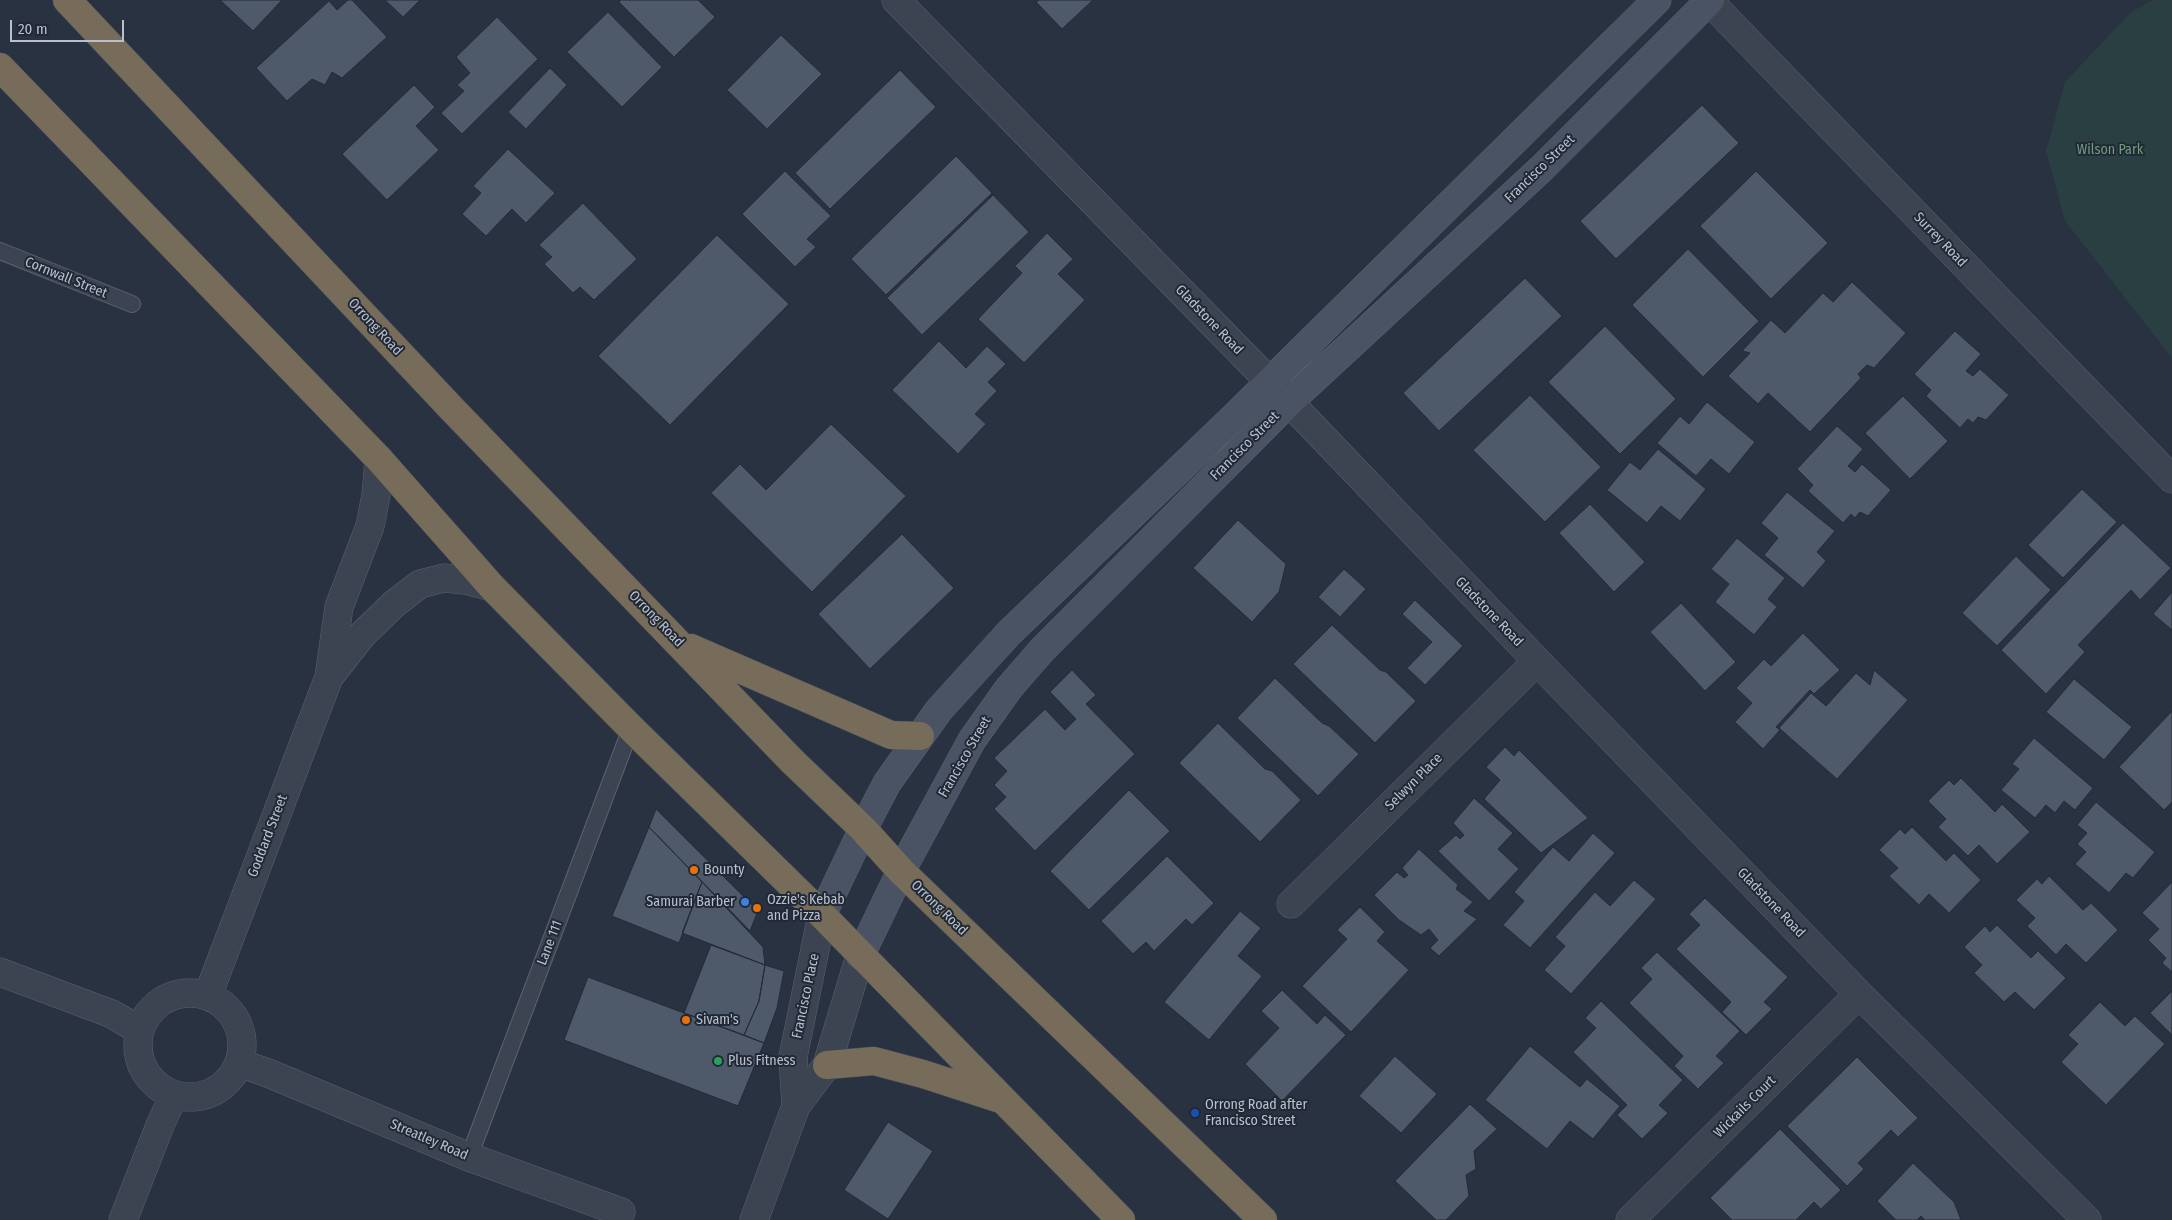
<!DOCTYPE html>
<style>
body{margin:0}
#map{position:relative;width:2172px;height:1220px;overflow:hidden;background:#283241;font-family:"Fira Sans Condensed",sans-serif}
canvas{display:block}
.scale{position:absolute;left:10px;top:20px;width:114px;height:22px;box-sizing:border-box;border:2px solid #b9c0cb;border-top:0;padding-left:6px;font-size:15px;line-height:18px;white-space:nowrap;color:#b9c0cb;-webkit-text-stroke:4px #212937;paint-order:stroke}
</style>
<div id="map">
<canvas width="2172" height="1220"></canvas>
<div class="scale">20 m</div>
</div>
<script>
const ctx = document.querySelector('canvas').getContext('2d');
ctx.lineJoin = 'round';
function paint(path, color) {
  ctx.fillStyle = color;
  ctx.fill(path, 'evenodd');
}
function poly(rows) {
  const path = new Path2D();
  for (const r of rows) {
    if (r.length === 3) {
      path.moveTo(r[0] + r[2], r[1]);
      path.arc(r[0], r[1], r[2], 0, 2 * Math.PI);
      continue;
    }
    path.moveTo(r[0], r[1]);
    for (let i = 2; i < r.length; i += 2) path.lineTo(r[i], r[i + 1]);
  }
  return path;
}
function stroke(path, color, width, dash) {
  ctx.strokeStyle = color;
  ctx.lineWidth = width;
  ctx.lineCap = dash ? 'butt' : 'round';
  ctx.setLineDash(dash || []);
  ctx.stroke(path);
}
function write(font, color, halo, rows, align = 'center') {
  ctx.font = font + ' "Fira Sans Condensed",sans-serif';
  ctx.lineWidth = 4;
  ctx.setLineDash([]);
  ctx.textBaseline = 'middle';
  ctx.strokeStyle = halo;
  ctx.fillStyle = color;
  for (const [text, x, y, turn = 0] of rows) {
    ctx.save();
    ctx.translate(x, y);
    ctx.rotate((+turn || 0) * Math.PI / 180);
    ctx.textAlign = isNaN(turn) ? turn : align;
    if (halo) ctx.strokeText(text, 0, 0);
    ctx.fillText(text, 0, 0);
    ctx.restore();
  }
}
paint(poly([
 [2153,0,2172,0,2172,358,2065,221,2046,151,2065,82,2130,13]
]), '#2a3f42');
const building = poly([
 [220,0,282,0,253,31,220,0],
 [348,0,352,0,387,37,342,78,332,72,325,85,312,79,287,101,256,68,329,1,337,10,348,0],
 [385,0,420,0,403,17,385,0],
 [621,0,698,0,715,17,674,57,619,2,621,0],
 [1039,0,1093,0,1062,29,1036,2,1039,0],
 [608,12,662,67,622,107,567,52,608,12],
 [497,17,538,59,462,134,441,113,464,91,457,85,470,73,456,57,497,17],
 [781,35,822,74,767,129,727,90,781,35],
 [550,68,567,85,526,129,508,112,550,68],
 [900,70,936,107,830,209,795,173,900,70],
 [414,85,435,107,416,126,439,150,387,200,342,154,414,85],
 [1702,105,1739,143,1616,259,1580,221,1702,105],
 [508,149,555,193,526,223,512,209,486,236,462,214,481,193,473,186,508,149],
 [956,156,992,193,886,295,851,259,956,156],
 [785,171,831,216,807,239,816,247,795,267,742,214,785,171],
 [1756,171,1828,243,1771,299,1700,226,1756,171],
 [993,195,1029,232,922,335,887,298,993,195],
 [583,203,637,259,594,300,580,287,573,293,544,264,552,257,539,245,583,203],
 [1047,233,1073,259,1058,274,1085,300,1024,363,978,319,1022,273,1015,266,1047,233],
 [717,235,789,304,670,425,598,356,717,235],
 [1688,249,1759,321,1703,377,1632,305,1688,249],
 [1525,278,1562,316,1439,431,1403,393,1525,278],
 [1852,282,1906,333,1874,368,1867,365,1858,374,1861,378,1810,432,1768,393,1758,404,1728,376,1750,353,1742,351,1771,320,1785,333,1823,293,1833,302,1852,282],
 [1605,326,1676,399,1620,454,1548,382,1605,326],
 [1955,331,1981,354,1966,371,1973,376,1980,369,2009,395,1986,420,1978,417,1973,423,1968,419,1960,428,1926,396,1931,390,1914,374,1955,331],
 [939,341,966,368,987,346,1006,364,988,382,997,391,975,414,986,424,958,454,892,390,939,341],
 [1530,395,1601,467,1545,522,1473,450,1530,395],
 [1903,396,1948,441,1910,479,1865,433,1903,396],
 [1707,402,1755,442,1729,474,1711,459,1696,476,1657,443,1680,416,1689,424,1707,402],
 [831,424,906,496,812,592,711,493,740,464,766,490,831,424],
 [1837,426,1863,449,1848,466,1855,472,1862,464,1891,490,1868,516,1860,512,1855,518,1851,514,1843,523,1808,491,1813,485,1797,469,1837,426],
 [1658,449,1706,489,1680,521,1661,506,1647,523,1607,490,1630,462,1640,470,1658,449],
 [2082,489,2117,522,2063,578,2028,545,2082,489],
 [1787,492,1835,531,1817,552,1826,561,1803,588,1764,555,1778,538,1761,523,1787,492],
 [1590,504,1645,562,1614,592,1559,533,1590,504],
 [1238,520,1286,564,1279,592,1252,622,1193,568,1238,520],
 [2123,523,2171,568,2140,600,2131,590,2078,645,2085,652,2046,694,2001,650,2123,523],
 [902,534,954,588,870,669,818,614,902,534],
 [1737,538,1785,578,1768,599,1777,607,1754,635,1715,602,1729,584,1711,569,1737,538],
 [2016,556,2051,590,1997,646,1962,613,2016,556],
 [1344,569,1366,589,1340,617,1318,597,1344,569],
 [2172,592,2172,630,2153,614,2172,592],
 [1415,600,1463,646,1425,685,1407,668,1432,642,1402,614,1415,600],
 [1681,603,1736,662,1705,691,1650,632,1681,603],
 [1332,625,1380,670,1386,672,1416,701,1375,743,1293,664,1332,625],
 [1803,633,1840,670,1814,694,1810,690,1776,727,1780,730,1763,749,1735,722,1752,703,1736,688,1764,659,1771,666,1803,633],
 [1072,670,1096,695,1086,704,1135,754,1035,851,994,809,1006,797,994,785,1007,771,994,758,1045,709,1065,730,1076,719,1050,692,1072,670],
 [1874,670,1908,700,1837,779,1779,728,1811,693,1826,706,1856,673,1870,685,1874,670],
 [1275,678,1322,723,1329,726,1359,754,1318,796,1237,718,1275,678],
 [2074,679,2132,727,2104,760,2046,712,2074,679],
 [2172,711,2172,802,2164,810,2119,767,2172,711],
 [1218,723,1265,769,1272,771,1301,800,1260,842,1179,763,1218,723],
 [2034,738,2093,788,2075,810,2064,801,2055,813,2046,805,2035,818,2001,790,2019,769,2012,764,2034,738],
 [1505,747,1514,756,1519,750,1588,818,1541,853,1484,799,1500,780,1486,767,1505,747],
 [1961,778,1995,812,2002,804,2030,832,1997,864,1979,845,1968,856,1938,827,1946,819,1928,801,1949,780,1954,785,1961,778],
 [1129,790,1170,831,1089,910,1050,871,1129,790],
 [1474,798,1513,833,1498,849,1519,869,1489,901,1438,851,1456,835,1460,839,1464,835,1453,823,1474,798],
 [2096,802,2155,852,2133,878,2126,873,2109,893,2075,864,2086,852,2077,844,2087,833,2077,825,2096,802],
 [656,809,758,911,750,931,649,827,656,809],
 [649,827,702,882,679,943,612,916,649,827],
 [1912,827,1946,861,1954,853,1981,880,1949,913,1929,894,1919,905,1889,876,1898,868,1879,850,1900,829,1905,834,1912,827],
 [1593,833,1615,853,1530,948,1503,925,1524,901,1514,892,1553,847,1569,861,1593,833],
 [1419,849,1458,885,1456,889,1473,902,1464,911,1477,919,1439,956,1430,948,1438,940,1429,929,1421,935,1399,920,1374,895,1397,872,1404,878,1408,875,1402,868,1419,849],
 [1167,856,1214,903,1192,925,1186,919,1154,951,1146,942,1133,954,1101,921,1167,856],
 [2049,876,2083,910,2091,903,2118,930,2086,963,2066,944,2056,955,2027,926,2035,918,2016,900,2037,879,2042,884,2049,876],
 [1634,880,1656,899,1571,994,1544,970,1565,946,1555,937,1595,892,1610,906,1634,880],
 [702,882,763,947,765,965,682,933,702,882],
 [2172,882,2172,972,2162,963,2166,958,2148,940,2159,929,2142,913,2172,882],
 [1705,898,1788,977,1764,1002,1772,1009,1746,1035,1722,1012,1731,1002,1676,949,1700,925,1689,914,1705,898],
 [1360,907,1385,932,1377,941,1409,970,1351,1032,1302,986,1347,939,1337,930,1360,907],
 [1240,911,1261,928,1238,956,1262,976,1209,1040,1164,1002,1240,911],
 [1997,925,2031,958,2038,951,2066,978,2034,1010,2015,992,2004,1002,1974,973,1982,965,1964,947,1985,926,1990,932,1997,925],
 [711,945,765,965,759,1001,744,1035,684,1013,711,945],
 [1657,952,1740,1031,1716,1056,1724,1063,1698,1089,1674,1066,1683,1056,1629,1003,1652,979,1641,968,1657,952],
 [765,965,784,971,777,1008,764,1043,744,1035,759,1001,765,965],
 [588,977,764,1043,738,1106,564,1040,588,977],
 [1282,990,1317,1024,1325,1015,1346,1035,1282,1101,1245,1064,1279,1028,1261,1011,1282,990],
 [2172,991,2172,1035,2150,1013,2172,991],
 [1601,1001,1683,1080,1659,1105,1668,1113,1642,1139,1617,1115,1627,1105,1573,1052,1596,1028,1585,1018,1601,1001],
 [2100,1002,2125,1026,2135,1016,2165,1044,2106,1105,2061,1062,2078,1044,2068,1035,2100,1002],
 [1530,1046,1580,1087,1587,1079,1620,1106,1593,1139,1570,1121,1547,1149,1485,1100,1530,1046],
 [1395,1056,1437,1094,1401,1133,1359,1096,1395,1056],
 [1857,1057,1918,1118,1898,1137,1891,1130,1858,1163,1864,1169,1847,1186,1787,1126,1857,1057],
 [1470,1104,1497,1129,1474,1151,1476,1169,1466,1175,1469,1196,1446,1220,1436,1220,1395,1181,1470,1104],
 [888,1122,933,1151,888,1219,844,1190,888,1122],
 [1780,1129,1841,1190,1821,1209,1814,1202,1796,1220,1732,1220,1710,1198,1780,1129],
 [1913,1163,1954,1202,1961,1220,1925,1220,1921,1216,1917,1220,1896,1220,1877,1201,1913,1163]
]);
paint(building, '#4e596a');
stroke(building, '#232b39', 1);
const lane = poly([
 [0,251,132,304],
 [469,1157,631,728]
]);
const street = poly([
 [896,0,1269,381,1537,661,1859,994,2087,1220],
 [1708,0,2172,479],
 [330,676,362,635,394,604,420,584,444,578,465,580,492,587],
 [1291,904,1537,661],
 [0,972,112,1014,139,1030],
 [190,1045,52],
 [208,995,329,677,339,607,370,526,376,495,379,459],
 [239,1063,268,1073,469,1157,621,1212],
 [796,1106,793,1057,822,915],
 [123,1220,161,1123,174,1095],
 [754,1220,796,1106,827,1065,860,956],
 [1630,1220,1859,994]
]);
const secondary = poly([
 [822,915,863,829,887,783,939,710,1009,633,1233,418,1657,0],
 [860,956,901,871,972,740,1009,688,1042,650,1289,402,1541,169,1710,0]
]);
const highway = poly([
 [67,0,452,409,792,761,863,829,901,871,1263,1220],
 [0,67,379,459,492,587,631,728,822,915,1121,1220],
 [691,648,891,735,920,736],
 [827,1065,874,1061,923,1074,1000,1099]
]);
stroke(lane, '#5a626f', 18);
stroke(street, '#5a626f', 29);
stroke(secondary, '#5a626f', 29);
stroke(highway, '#474f5c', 29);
stroke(lane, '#3c4451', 16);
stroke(street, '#3c4451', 28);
stroke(secondary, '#4a5364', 28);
stroke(highway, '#776c59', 28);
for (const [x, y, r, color] of [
 [694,870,5,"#e8710a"],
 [745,902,5,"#3f7fe0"],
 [757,908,5,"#e8710a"],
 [686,1020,5,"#e8710a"],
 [718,1061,5,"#2e9e5b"],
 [1195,1113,5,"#1a4fb4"]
]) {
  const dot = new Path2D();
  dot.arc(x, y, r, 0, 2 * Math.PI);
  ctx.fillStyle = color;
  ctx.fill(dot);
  stroke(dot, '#212937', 2);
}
write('14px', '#719b7c', '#212937', [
 ["Wilson Park",2110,150]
]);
write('14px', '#b9c0cb', '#212937', [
 ["Francisco Street",1540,169,-44],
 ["Surrey Road",1940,240,46],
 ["Cornwall Street",66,278,22],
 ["Gladstone Road",1209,320,46],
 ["Orrong Road",375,327,47],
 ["Francisco Street",1245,446,-45],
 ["Gladstone Road",1489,612,46],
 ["Orrong Road",656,619,46],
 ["Francisco Street",965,757,-60],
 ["Selwyn Place",1414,782,-45],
 ["Goddard Street",268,836,-69],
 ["Gladstone Road",1771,903,46],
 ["Orrong Road",939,908,44],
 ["Lane 111",550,943,-69],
 ["Francisco Place",806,996,-78],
 ["Wickails Court",1745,1107,-45],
 ["Streatley Road",429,1140,23]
]);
write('14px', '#b9c0cb', '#212937', [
 ["Bounty",704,870],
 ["Ozzie's Kebab",767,900],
 ["and Pizza",767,916],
 ["Samurai Barber",735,902,"right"],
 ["Sivam's",696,1020],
 ["Plus Fitness",728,1061],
 ["Orrong Road after",1205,1105],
 ["Francisco Street",1205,1121]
], 'left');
</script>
